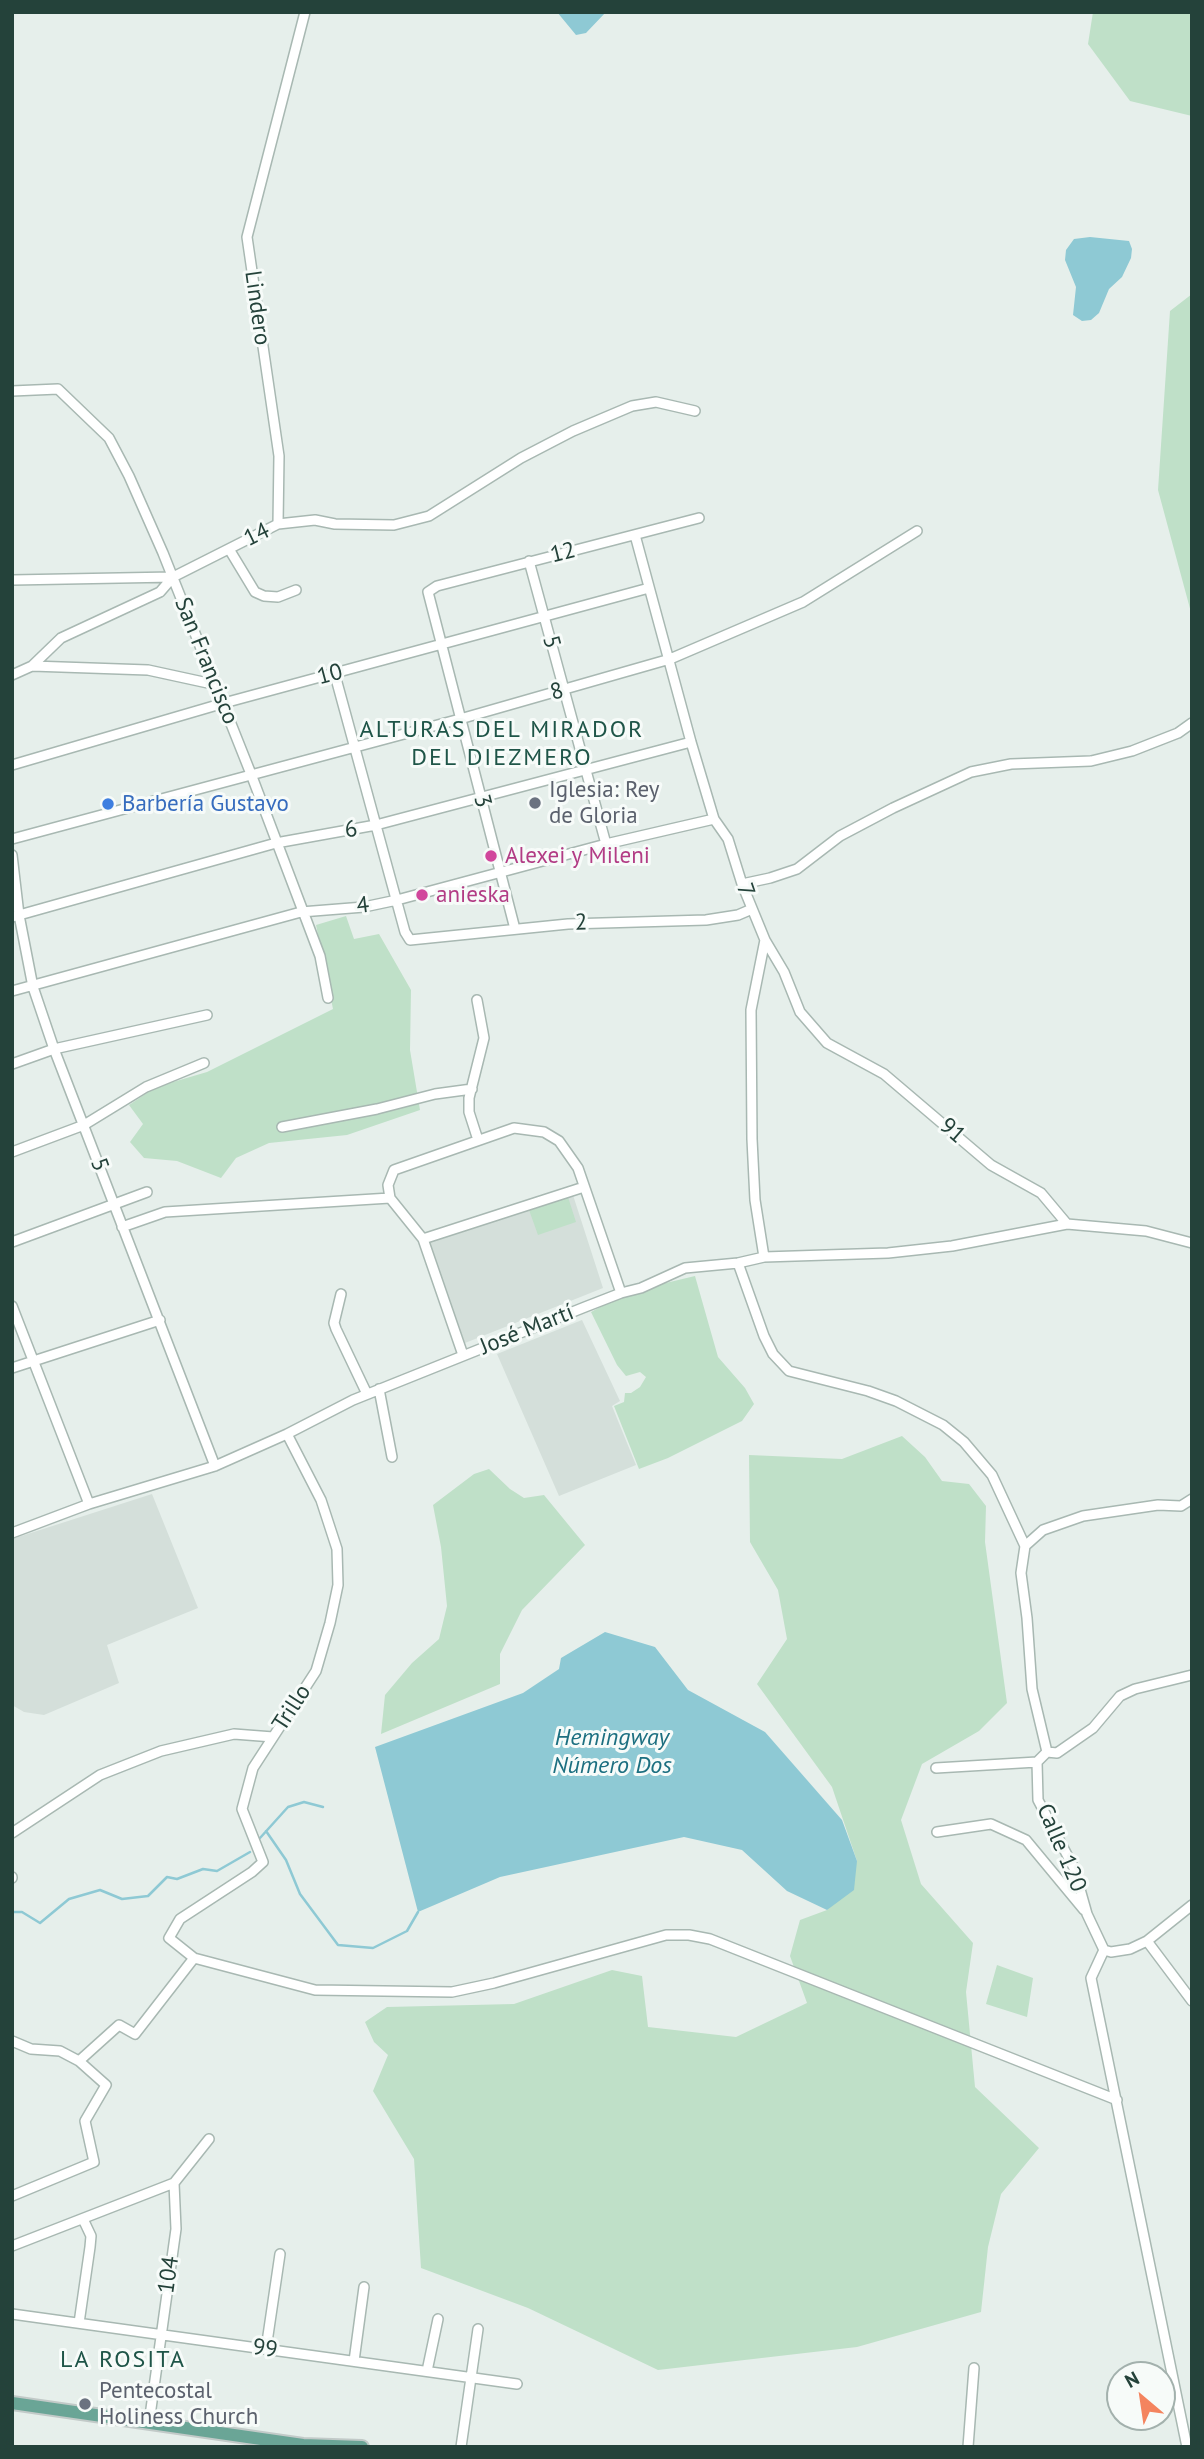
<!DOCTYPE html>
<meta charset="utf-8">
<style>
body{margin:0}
#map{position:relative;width:1204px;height:2459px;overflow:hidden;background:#e6efeb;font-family:"PT Sans",sans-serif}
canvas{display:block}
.frame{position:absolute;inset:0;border:14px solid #24423a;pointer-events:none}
.north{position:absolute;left:1106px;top:2361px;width:70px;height:70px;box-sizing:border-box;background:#f7fbf9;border:2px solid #a3b1ad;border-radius:50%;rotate:331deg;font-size:19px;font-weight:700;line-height:28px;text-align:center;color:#24423a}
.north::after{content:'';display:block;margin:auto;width:24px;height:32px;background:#f4845f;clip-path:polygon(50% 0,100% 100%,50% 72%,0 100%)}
</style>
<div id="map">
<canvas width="1204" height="2459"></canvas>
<div class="frame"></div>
<div class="north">N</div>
</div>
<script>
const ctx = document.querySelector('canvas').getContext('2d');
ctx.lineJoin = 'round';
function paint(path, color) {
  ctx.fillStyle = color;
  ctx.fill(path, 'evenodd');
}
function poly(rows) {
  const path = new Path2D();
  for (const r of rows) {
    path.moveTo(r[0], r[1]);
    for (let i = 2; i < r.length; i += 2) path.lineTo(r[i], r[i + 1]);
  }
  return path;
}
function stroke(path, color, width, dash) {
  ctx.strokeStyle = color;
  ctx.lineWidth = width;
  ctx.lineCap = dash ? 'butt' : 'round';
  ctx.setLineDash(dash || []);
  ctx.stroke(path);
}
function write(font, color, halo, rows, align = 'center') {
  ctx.font = font + ' "PT Sans",sans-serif';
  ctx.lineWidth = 6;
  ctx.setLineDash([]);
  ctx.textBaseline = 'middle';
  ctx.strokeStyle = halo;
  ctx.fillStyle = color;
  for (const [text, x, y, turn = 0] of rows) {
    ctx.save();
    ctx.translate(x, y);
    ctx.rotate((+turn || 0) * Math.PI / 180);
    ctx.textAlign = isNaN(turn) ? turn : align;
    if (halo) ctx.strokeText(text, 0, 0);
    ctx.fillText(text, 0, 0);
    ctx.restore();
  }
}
paint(poly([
 [572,1192,603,1288,465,1343,427,1242],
 [582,1320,620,1401,612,1406,636,1465,559,1496,497,1354],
 [152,1494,198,1608,107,1645,119,1683,44,1715,24,1712,12,1705,12,1539]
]), '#d4dfda');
paint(poly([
 [1093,12,1192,12,1192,116,1130,101,1088,44],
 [1192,294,1192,616,1158,490,1170,311],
 [346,916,354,939,379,934,411,990,410,1050,420,1110,347,1135,269,1143,236,1158,221,1178,177,1161,144,1158,130,1142,143,1124,129,1105,156,1087,207,1072,333,1009,316,925],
 [568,1197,576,1222,538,1235,529,1210],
 [695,1276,718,1357,745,1388,754,1404,742,1421,668,1458,639,1469,614,1406,624,1402,625,1393,631,1393,640,1387,646,1377,640,1372,626,1376,617,1365,591,1312,628,1292],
 [902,1436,925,1457,942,1481,969,1484,986,1506,985,1542,1007,1703,979,1731,922,1764,901,1820,921,1884,973,1943,966,1992,975,2087,1039,2148,1001,2194,988,2247,981,2312,857,2347,658,2370,528,2308,421,2268,414,2159,373,2091,388,2055,374,2042,365,2022,387,2007,514,2004,612,1970,642,1976,648,2027,736,2037,807,2003,790,1956,800,1920,827,1910,857,1861,832,1787,757,1684,787,1639,778,1590,750,1542,749,1455,842,1459],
 [489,1469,510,1489,524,1498,544,1495,585,1545,522,1610,500,1654,500,1684,381,1734,385,1695,412,1663,439,1639,447,1606,441,1547,433,1505,474,1474],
 [997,1965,1033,1978,1027,2017,986,2004]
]), '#bfe0c8');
paint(poly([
 [557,12,606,12,586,33,576,35],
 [1090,237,1129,241,1132,249,1131,258,1122,277,1109,289,1099,313,1091,320,1082,321,1073,315,1076,287,1065,260,1066,250,1074,239],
 [605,1632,655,1647,688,1690,765,1732,842,1820,857,1861,854,1890,827,1910,787,1891,742,1850,684,1837,500,1877,418,1912,375,1747,523,1693,559,1669,561,1658]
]), '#8ec9d4');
stroke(poly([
 [266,1831,286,1860,300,1894,338,1945,373,1948,407,1931,418,1912],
 [260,1838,288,1807,304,1802,323,1807],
 [12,1912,22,1912,40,1923,69,1899,100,1890,122,1899,148,1896,167,1877,177,1879,203,1869,217,1871,250,1852]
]), '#8ec9d4', 2.5);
const minor = poly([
 [12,391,58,389,109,438,129,476,163,553,251,774,320,956,328,998],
 [278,524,279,456,247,237,305,12],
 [635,535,691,742,714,819,728,839,742,884,765,940,784,972,800,1012,827,1043,884,1074,991,1165,1041,1193,1067,1224],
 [229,549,255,592,264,596,278,597,296,590],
 [529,561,606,844],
 [12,580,173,577],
 [32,666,148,670,217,685],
 [12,675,32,666,61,638,160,592,173,577,278,524,315,520,335,524,394,525,429,516,521,458,573,431,632,406,656,402,695,411],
 [335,675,405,932,410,940,568,924,706,920,738,915,752,909],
 [12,765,224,703,649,588],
 [12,839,460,719,670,659,803,602,917,531],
 [12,855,19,915,33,987,54,1049,215,1466],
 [742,884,770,878,797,869,840,836,893,808,971,772,1011,764,1091,761,1132,751,1178,733,1192,723],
 [12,917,276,843,376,825,691,742],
 [515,929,428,592,437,586,699,518],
 [12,991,301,912,364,907,397,900,606,844,714,819],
 [477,1000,484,1038,469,1098,469,1112,478,1140],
 [12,1064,54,1049,207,1015],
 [282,1127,377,1109,435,1094,472,1089],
 [12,1152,84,1125,146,1087,204,1063],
 [122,1227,165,1212,390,1198],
 [423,1239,584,1187],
 [12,1242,147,1192],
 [764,1257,755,1200,752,1139,751,1010,765,940],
 [738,1263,764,1336,773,1354,789,1371,868,1391,896,1401,943,1425,964,1442,992,1475,1025,1546,1021,1573,1027,1618,1032,1689,1047,1752,1037,1762,1038,1800,1074,1868,1087,1914,1104,1950,1091,1978,1187,2447],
 [341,1294,334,1323,336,1329,367,1394],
 [12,1306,89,1504],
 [463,1355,423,1239,390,1198,388,1185,394,1170,514,1128,544,1132,559,1141,578,1168,621,1293],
 [12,1368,160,1320],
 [379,1389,392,1457],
 [287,1434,321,1500,337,1549,338,1585,330,1623,316,1671,253,1768,242,1809,263,1862,252,1872,180,1919,169,1938,194,1958,315,1990,452,1992,494,1983,666,1935,689,1935,710,1939,1117,2100],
 [12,1533,89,1504,215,1466,287,1434,353,1400,585,1307,621,1293,641,1288,685,1268,738,1263,764,1257,888,1253,952,1246,1067,1224,1146,1231,1192,1243],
 [1025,1546,1043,1530,1083,1516,1158,1505,1181,1506,1192,1499],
 [1047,1752,1057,1753,1093,1728,1120,1696,1135,1689,1192,1675],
 [936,1768,1037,1762],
 [937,1832,991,1824,1026,1840,1084,1910],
 [12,1833,100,1775,161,1751,234,1734,273,1737],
 [12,1877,12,1878],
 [1147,1941,1192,2001],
 [1104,1950,1111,1952,1130,1949,1147,1941,1192,1905],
 [12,2041,31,2049,60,2051,79,2061,106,2085,85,2121,94,2162,12,2196],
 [79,2061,119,2025,135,2034,194,1958],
 [12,2246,174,2183],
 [12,2314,517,2384],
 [79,2323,90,2247,91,2236,83,2219],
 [266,2349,280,2254],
 [354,2361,364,2287],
 [427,2371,438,2319],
 [149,2423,176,2229,174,2183,209,2139],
 [461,2447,478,2329],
 [968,2447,974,2368]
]);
const major = poly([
 [12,2403,303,2445,362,2447]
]);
stroke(minor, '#a8b8b2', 12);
stroke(major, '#c2cac8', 16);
stroke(minor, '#fff', 9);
stroke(major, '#6aa596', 12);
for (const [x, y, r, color] of [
 [535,803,7,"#6b7280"],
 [108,804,7,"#3f7fe0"],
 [491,856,7,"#d1479c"],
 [422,895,7,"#d1479c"],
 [85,2404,7,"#6b7280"]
]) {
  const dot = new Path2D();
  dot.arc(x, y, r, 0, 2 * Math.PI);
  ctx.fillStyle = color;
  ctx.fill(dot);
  stroke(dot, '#f7fbf9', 2.5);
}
write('23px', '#24423a', '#f7fbf9', [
 ["Lindero",257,308,82],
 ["14",257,535,-26],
 ["12",563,553,-14],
 ["5",551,642,75],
 ["San Francisco",206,661,68],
 ["10",330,675,-15],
 ["8",557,692,-16],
 ["3",482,801,75],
 ["6",351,830,-10],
 ["7",745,890,71],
 ["4",363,906,-7],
 ["2",581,923,-2],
 ["91",952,1131,41],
 ["5",99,1165,70],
 ["José Martí",527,1330,-22],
 ["Trillo",292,1708,-57],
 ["Calle 120",1061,1848,67],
 ["104",169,2275,-82],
 ["99",265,2349,8]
]);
write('23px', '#5b616d', '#f7fbf9', [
 ["Iglesia: Rey",549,790],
 ["de Gloria",549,816],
 ["Pentecostal",99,2391],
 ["Holiness Church",99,2417]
], 'left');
write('23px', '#366cbe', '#f7fbf9', [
 ["Barbería Gustavo",122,804]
], 'left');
write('23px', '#b23c85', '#f7fbf9', [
 ["Alexei y Mileni",505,856],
 ["anieska",436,895]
], 'left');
ctx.letterSpacing = '2px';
write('24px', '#1f5548', '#f7fbf9', [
 ["ALTURAS DEL MIRADOR",502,730],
 ["DEL DIEZMERO",502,758],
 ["LA ROSITA",123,2360]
]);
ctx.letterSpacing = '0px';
write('italic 24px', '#1c6f80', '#f7fbf9', [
 ["Hemingway",612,1738],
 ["Número Dos",612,1766]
]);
</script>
